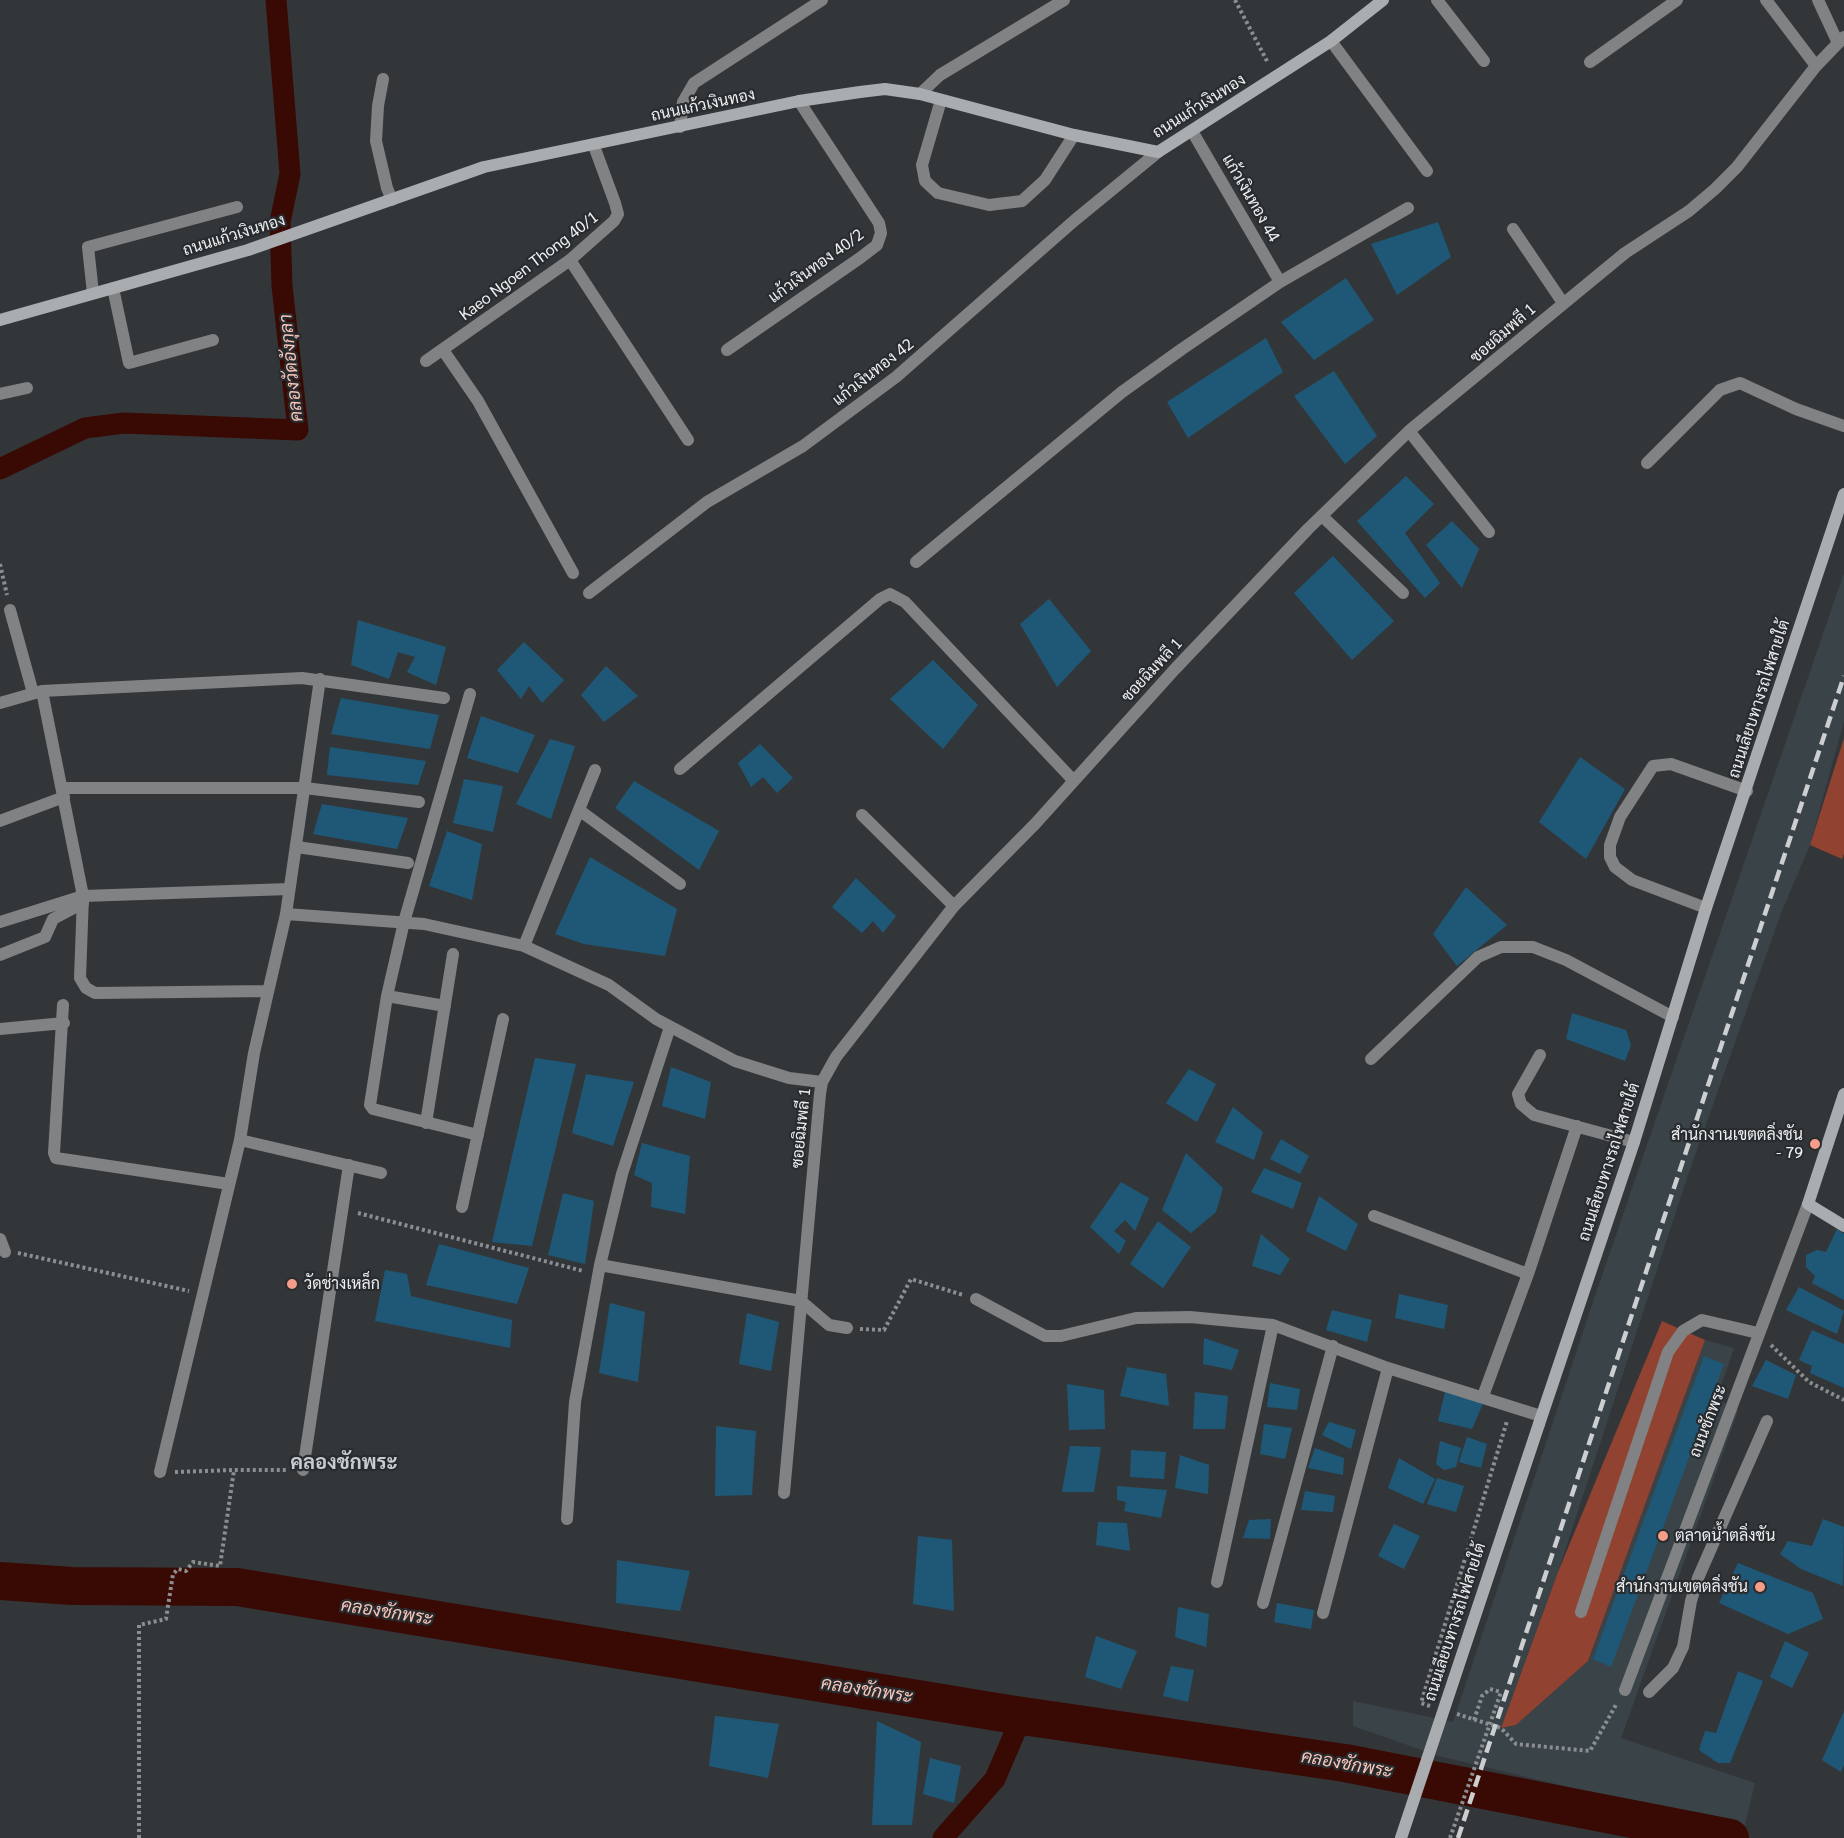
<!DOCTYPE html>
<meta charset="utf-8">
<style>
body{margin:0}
canvas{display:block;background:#323639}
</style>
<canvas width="1844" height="1838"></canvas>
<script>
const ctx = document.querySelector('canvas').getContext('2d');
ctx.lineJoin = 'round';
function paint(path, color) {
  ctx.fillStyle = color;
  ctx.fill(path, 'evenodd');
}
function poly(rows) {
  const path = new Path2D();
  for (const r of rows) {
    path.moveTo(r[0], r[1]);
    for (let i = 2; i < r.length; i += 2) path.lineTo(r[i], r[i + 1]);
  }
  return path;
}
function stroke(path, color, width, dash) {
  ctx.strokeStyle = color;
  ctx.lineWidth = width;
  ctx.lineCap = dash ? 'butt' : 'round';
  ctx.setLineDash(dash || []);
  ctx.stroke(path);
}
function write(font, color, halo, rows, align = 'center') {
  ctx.font = font + ' Georgia,Sarabun,serif';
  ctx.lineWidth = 4.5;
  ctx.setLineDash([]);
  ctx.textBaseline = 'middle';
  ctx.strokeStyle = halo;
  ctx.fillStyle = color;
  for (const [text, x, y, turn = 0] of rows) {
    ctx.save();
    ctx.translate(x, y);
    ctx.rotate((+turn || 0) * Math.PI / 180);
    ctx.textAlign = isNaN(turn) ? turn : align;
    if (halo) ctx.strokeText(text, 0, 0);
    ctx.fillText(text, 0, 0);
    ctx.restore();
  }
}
paint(poly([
 [1844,573,1844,721,1810,845,1781,913,1687,1178,1558,1572,1501,1728,1516,1725,1588,1661,1705,1340,1734,1348,1717,1398,1738,1411,1621,1738,1755,1783,1744,1829,1439,1756,1353,1726,1353,1701,1453,1722,1595,1296]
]), '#394348');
paint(poly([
 [1844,738,1844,854,1842,859,1810,845],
 [1662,1321,1705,1340,1588,1661,1516,1725,1501,1728,1558,1572]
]), '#924231');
stroke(poly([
 [0,469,85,428,124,423,298,430,282,286,280,222,290,174,276,0],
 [943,1838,995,1779,1022,1716]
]), '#390903', 21);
stroke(poly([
 [0,1581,72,1586,237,1587,1009,1714,1345,1763,1730,1838]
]), '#390903', 38);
paint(poly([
 [1438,222,1451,257,1397,295,1371,244],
 [1346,278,1374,320,1314,360,1281,322],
 [1266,338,1283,372,1188,438,1167,402],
 [1334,371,1377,436,1345,464,1294,396],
 [1406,476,1434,504,1405,533,1440,583,1425,598,1357,521],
 [1452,521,1479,549,1462,588,1426,545],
 [1333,556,1394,621,1352,660,1294,593],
 [1049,599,1091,651,1057,687,1020,624],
 [358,620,446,647,436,685,407,672,415,657,398,652,389,679,351,665],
 [524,642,564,680,542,703,529,686,521,699,497,670],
 [933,660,978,705,943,749,890,699],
 [606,666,638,696,604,722,581,695],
 [341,698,439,715,430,749,331,734],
 [481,716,535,735,518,773,467,758],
 [550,739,575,746,551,819,516,804],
 [760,744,793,778,777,793,763,777,751,787,738,763],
 [330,747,426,761,418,785,327,775],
 [1580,757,1625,789,1586,859,1539,822],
 [464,779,503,786,493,832,453,823],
 [634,781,719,831,699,870,615,808],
 [322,804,408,818,397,849,313,834],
 [447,831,482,844,472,900,429,886],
 [590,857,677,909,665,956,584,944,555,934],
 [856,878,896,916,883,933,873,921,862,933,832,907],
 [1466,887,1507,925,1457,966,1433,934],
 [1572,1013,1626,1030,1631,1045,1625,1061,1566,1039],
 [535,1058,576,1064,532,1246,492,1242],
 [671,1067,711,1082,705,1119,662,1106],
 [1189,1069,1216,1084,1197,1122,1166,1103],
 [586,1074,634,1082,613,1146,572,1133],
 [1233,1107,1263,1132,1254,1160,1215,1142],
 [1281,1139,1309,1156,1300,1174,1270,1159],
 [642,1143,690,1156,685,1214,651,1207,652,1183,634,1175],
 [1186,1153,1223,1188,1216,1212,1191,1233,1162,1210],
 [1264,1168,1302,1183,1293,1209,1251,1192],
 [1121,1182,1149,1198,1135,1231,1125,1220,1114,1231,1126,1241,1119,1254,1090,1227],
 [563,1193,594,1201,585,1264,548,1255],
 [1319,1196,1358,1224,1346,1251,1306,1231],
 [1158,1221,1191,1247,1163,1288,1130,1264],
 [1837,1229,1844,1234,1844,1300,1812,1283,1815,1276,1806,1267,1806,1255,1817,1250,1826,1252],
 [1261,1234,1290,1259,1280,1275,1252,1266],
 [439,1244,529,1268,517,1304,426,1285],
 [385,1270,407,1274,411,1296,512,1320,510,1348,375,1321],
 [1799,1287,1844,1311,1837,1334,1786,1310],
 [1399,1294,1448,1305,1444,1329,1395,1318],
 [610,1303,645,1312,638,1382,599,1373],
 [1332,1310,1372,1320,1367,1342,1326,1330],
 [747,1313,779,1322,771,1371,739,1364],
 [1812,1330,1844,1344,1844,1388,1810,1373,1812,1366,1799,1360],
 [1204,1338,1239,1350,1232,1370,1203,1364],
 [1704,1356,1724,1364,1611,1667,1593,1659],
 [1766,1360,1796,1375,1788,1399,1752,1386],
 [1127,1367,1166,1374,1169,1406,1120,1396],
 [1270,1383,1300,1389,1297,1410,1267,1407],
 [1067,1384,1104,1390,1105,1429,1069,1430],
 [1446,1388,1484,1401,1472,1429,1438,1421],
 [1195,1392,1228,1396,1225,1429,1193,1429],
 [1329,1422,1356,1430,1351,1449,1322,1435],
 [1264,1424,1292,1428,1285,1459,1260,1454],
 [716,1426,756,1431,752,1495,715,1496],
 [1467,1437,1487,1444,1481,1468,1459,1462],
 [1440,1441,1461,1448,1456,1467,1444,1470,1436,1464],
 [1070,1446,1101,1447,1094,1492,1062,1492],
 [1315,1448,1344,1458,1343,1475,1308,1468],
 [1131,1450,1166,1452,1164,1479,1130,1477],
 [1180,1455,1209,1465,1208,1494,1175,1488],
 [1399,1458,1435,1479,1423,1504,1388,1488],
 [1437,1478,1464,1486,1456,1512,1427,1504],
 [1117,1486,1167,1490,1161,1518,1124,1511,1126,1502,1117,1500],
 [1305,1491,1335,1496,1333,1512,1301,1510],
 [1271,1519,1270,1539,1243,1538,1249,1520],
 [1823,1519,1844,1527,1843,1586,1801,1569,1780,1554,1788,1541,1812,1546],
 [1098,1522,1127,1523,1130,1551,1096,1545],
 [1394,1524,1420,1536,1404,1569,1378,1556],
 [918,1536,952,1540,954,1611,913,1604],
 [617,1560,690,1571,680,1611,616,1603],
 [1738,1563,1813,1593,1823,1619,1788,1634,1719,1603],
 [1277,1603,1314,1610,1311,1629,1274,1622],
 [1178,1607,1209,1614,1206,1647,1175,1637],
 [1096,1636,1137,1651,1121,1689,1085,1677],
 [1785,1641,1809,1653,1792,1688,1770,1677],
 [1171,1666,1194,1670,1188,1702,1163,1696],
 [1738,1671,1763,1681,1730,1763,1718,1763,1699,1750,1705,1731,1716,1733],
 [1844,1711,1844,1765,1841,1772,1822,1760],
 [715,1716,779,1724,768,1778,709,1766],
 [877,1721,921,1742,912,1825,872,1825],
 [930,1758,961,1766,954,1803,923,1794]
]), '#1f5876');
stroke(poly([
 [1235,0,1268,63],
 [0,564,7,595],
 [358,1213,583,1271],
 [18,1253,189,1291],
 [860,1329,884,1330,911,1279,963,1295],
 [1771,1345,1809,1382,1844,1400],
 [175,1472,234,1470],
 [1430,1706,1421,1703,1507,1421],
 [1457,1714,1501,1728,1516,1744,1590,1751,1617,1703],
 [1474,1720,1482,1696,1490,1689,1501,1692],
 [139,1838,139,1625,166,1619,173,1574,178,1569,186,1571,193,1562,220,1566,234,1470,287,1470]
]), '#8c8f91', 4, [3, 3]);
stroke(poly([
 [1331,41,1427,171],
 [920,94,940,75,1064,0],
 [941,100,922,165,925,181,938,193,989,205,1022,201,1045,180,1074,135],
 [1647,463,1720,390,1740,383,1796,409,1844,426],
 [0,821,64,797],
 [404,922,387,996,370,1105,373,1109,478,1135],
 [0,955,45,937,53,919,83,903],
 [387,996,445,1006],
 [426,1123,453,954],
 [240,1140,381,1173],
 [462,1207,503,1019],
 [303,1470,349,1165],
 [1581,1612,1668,1352,1683,1331,1702,1320,1758,1333],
 [1625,1690,1808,1204],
 [1649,1692,1673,1668,1683,1647,1691,1601,1698,1578,1767,1421]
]), '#808284', 12);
stroke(poly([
 [1437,0,1484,61],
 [1766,0,1816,66],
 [1818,0,1838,43],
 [1590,62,1677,0],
 [383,79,378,106,376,141,387,188,392,200],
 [680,127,683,102,694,83,822,0],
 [1192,131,1280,282],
 [1513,229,1563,303],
 [570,260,688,440],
 [113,288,129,363,213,340],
 [93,293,88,247,237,207],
 [443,350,478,401,573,573],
 [727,350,860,258,877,245,881,233,879,223,799,101],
 [426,361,570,260,614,221,618,214,615,203,594,146],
 [0,394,27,388],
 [1409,431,1489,532],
 [1322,516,1403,593],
 [916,562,1122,392,1182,349,1280,282,1408,208],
 [589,593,707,502,803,446,896,377,1075,220,1158,152],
 [10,610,33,693],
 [42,691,83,896,80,978,86,988,95,993,268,991],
 [0,703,42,691,302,678,444,698],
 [680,769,880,599,890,594,905,602,1073,780],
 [62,788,305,788,419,802],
 [579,810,680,884],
 [862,815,954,906],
 [297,847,408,863],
 [1706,908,1632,880,1615,867,1610,857,1610,845,1620,817,1653,766,1671,764,1747,791],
 [286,914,424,924,524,946,609,985,656,1019,735,1061,789,1078,822,1082],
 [0,922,83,896,289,889],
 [404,922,470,694],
 [524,946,595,770],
 [63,1005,54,1153,56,1158,229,1184],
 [0,1029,64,1023],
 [1540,1055,1518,1094,1521,1104,1534,1115,1634,1142],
 [1371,1059,1478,957,1501,947,1533,947,1566,960,1673,1017],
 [1374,1216,1528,1274,1577,1126],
 [0,1239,5,1252],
 [600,1265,801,1301,829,1325,847,1328],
 [976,1299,1045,1336,1061,1336,1136,1318,1190,1317,1273,1325,1388,1368,1541,1416],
 [1483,1396,1528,1274],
 [160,1472,240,1140,254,1053,286,914,320,679],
 [784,1493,820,1094,822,1082,836,1057,954,906,1035,824,1175,669,1308,529,1409,431,1625,253,1689,211,1715,189,1737,167,1816,66,1844,37],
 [567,1519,575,1402,600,1265,622,1174,670,1027],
 [1217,1582,1273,1325],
 [1263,1603,1333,1346],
 [1323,1613,1388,1368]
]), '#808284', 12);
stroke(poly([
 [0,320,248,250,484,167,799,101,860,92,885,89,920,94,1074,135,1158,152,1331,41,1383,0],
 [1844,1094,1808,1204,1844,1226],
 [1539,1424,1634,1142,1706,908,1844,494]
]), '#aaadb0', 12);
stroke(poly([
 [1458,1838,1844,676]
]), '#ccced0', 4.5, [12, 6]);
stroke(poly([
 [1450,1838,1501,1692]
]), '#8c8f91', 4, [3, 3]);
stroke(poly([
 [1401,1838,1539,1424]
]), '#aaadb0', 12);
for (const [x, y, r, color] of [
 [1815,1144,6,"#f49e8a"],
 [292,1284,6,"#f49e8a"],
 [1663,1536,6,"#f49e8a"],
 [1760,1587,6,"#f49e8a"]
]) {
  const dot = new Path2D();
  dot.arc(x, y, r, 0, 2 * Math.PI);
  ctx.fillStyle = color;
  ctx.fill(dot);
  stroke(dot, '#282c2f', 2);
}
write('16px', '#edeff1', '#282c2f', [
 ["ถนนแก้วเงินทอง",703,105,-12],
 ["ถนนแก้วเงินทอง",1199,106,-32],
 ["แก้วเงินทอง 44",1251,198,60],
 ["ถนนแก้วเงินทอง",234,235,-17],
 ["Kaeo Ngoen Thong 40/1",529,266,-37],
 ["แก้วเงินทอง 40/2",816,266,-36],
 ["ซอยฉิมพลี 1",1503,333,-41],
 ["แก้วเงินทอง 42",873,372,-38],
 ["ซอยฉิมพลี 1",1152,670,-47],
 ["ถนนเลียบทางรถไฟสายใต้",1759,699,-72],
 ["ซอยฉิมพลี 1",801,1128,-84],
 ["ถนนเลียบทางรถไฟสายใต้",1609,1162,-72],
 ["ถนนชักพระ",1708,1421,-69],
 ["ถนนเลียบทางรถไฟสายใต้",1455,1622,-72]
]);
write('16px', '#edeff1', '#282c2f', [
 ["สำนักงานเขตตลิ่งชัน",1803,1135],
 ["- 79",1803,1153],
 ["วัดช่างเหล็ก",304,1284,"left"],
 ["ตลาดน้ำตลิ่งชัน",1675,1536,"left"],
 ["สำนักงานเขตตลิ่งชัน",1748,1587]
], 'right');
write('italic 18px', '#fac5b9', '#282c2f', [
 ["คลองวัดอังกุลา",291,368,-96],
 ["คลองชักพระ",387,1612,9],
 ["คลองชักพระ",867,1690,9],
 ["คลองชักพระ",1347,1764,10]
]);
write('bold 20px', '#c7cccf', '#282c2f', [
 ["คลองชักพระ",344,1463]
]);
</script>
